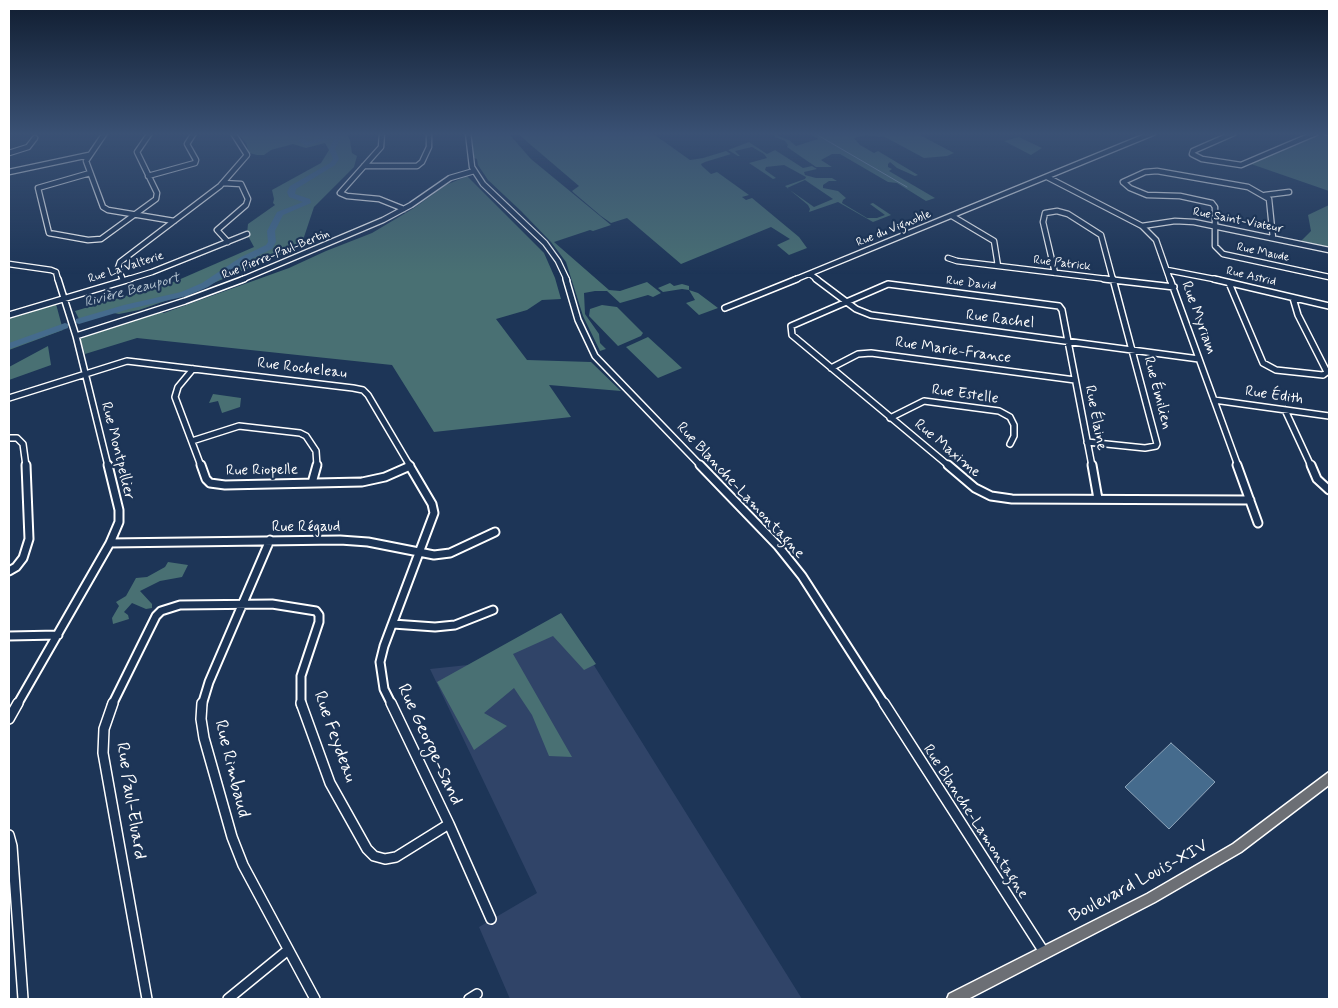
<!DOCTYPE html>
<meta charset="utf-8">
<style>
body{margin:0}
#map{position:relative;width:1338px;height:1008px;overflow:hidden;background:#1d3557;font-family:Mynerve,sans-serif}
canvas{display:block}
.frame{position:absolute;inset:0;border:10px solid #fff;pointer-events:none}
</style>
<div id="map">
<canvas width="1338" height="1008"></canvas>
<div class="frame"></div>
</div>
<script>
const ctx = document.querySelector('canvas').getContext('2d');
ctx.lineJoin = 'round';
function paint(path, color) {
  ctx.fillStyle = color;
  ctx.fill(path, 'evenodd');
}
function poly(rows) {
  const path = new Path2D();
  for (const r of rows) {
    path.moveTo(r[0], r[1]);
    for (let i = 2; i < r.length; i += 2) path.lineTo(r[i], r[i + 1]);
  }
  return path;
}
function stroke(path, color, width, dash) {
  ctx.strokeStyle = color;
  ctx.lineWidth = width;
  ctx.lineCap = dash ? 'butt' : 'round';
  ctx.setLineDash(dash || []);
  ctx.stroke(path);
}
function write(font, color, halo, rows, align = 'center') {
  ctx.font = font + ' Mynerve,sans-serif';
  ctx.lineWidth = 4.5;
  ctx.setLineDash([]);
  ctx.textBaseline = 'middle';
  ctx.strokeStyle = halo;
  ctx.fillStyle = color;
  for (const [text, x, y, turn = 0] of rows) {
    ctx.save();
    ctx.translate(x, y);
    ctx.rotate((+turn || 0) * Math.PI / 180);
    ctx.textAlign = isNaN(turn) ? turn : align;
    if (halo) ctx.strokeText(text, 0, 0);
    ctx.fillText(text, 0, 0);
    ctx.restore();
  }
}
paint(poly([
 [562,614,802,999,510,999,479,927,537,893,430,669,477,664]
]), '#304468');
paint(poly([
 [237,133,346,133,350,140,352,153,357,156,354,167,314,207,301,246,197,290,139,310,119,314,108,312,79,319,75,311,176,281,254,247,247,234,248,224,275,205,273,203,274,199,272,190,321,163,329,150,325,143,306,148,293,144,271,150,264,155,257,155,249,153,246,143],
 [471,133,652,133,690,160,703,158,726,151,731,154,705,162,701,164,702,166,711,174,717,172,749,195,742,197,746,200,752,198,799,237,807,248,789,255,777,245,790,239,771,227,681,264,627,218,611,223,601,216,574,193,572,191,579,186,518,134,510,135,531,159,611,225,593,231,590,230,554,242,609,290,620,291,647,282,661,293,653,297,648,295,620,303,607,291,595,291,584,293,585,314,599,334,600,343,606,349,600,351,583,316,566,262,551,242,521,211,488,180,478,165,477,159,474,158],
 [809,133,916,133,954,153,947,156,924,158,883,136,879,137,866,135,854,138,860,145,874,153,878,151,918,175,915,176,897,168,890,162,888,164,888,167,892,169,889,171,935,198,926,201,897,183,888,182,840,154,832,154,821,160,832,167,816,167,787,147,788,145,785,141,775,137,773,134,789,140,796,146,818,139],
 [1316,133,1329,134,1329,191,1251,164,1251,162],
 [1019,137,1042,148,1031,155,1004,141],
 [749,142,767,154,775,150,803,168,812,166,817,169,804,172,805,175,816,178,832,178,837,181,829,181,823,185,823,188,838,191,846,198,843,200,842,203,867,218,877,218,885,215,870,204,873,203,891,215,873,222,838,202,809,212,810,209,808,205,785,186,805,179,806,177,784,165,766,167,765,170,776,178,773,179,749,163,767,158,764,154,752,147,735,151,740,156,738,156,728,150],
 [805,180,833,199,814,207,787,188],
 [467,176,544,253,555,278,561,299,542,300,527,310,496,319,527,360,591,362,621,391,549,385,571,417,434,432,392,365,137,338,85,354,80,338,85,334,159,312,164,313,289,268,326,251,372,233,414,208,446,185],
 [1329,205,1329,250,1300,242,1311,231,1308,215],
 [670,283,674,286,682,284,689,286,689,290,698,293,718,308,699,315,686,303,695,300,689,290,682,289,663,292,658,288],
 [52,304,56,304,63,330,9,350,9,318],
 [602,305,617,307,643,333,641,336,618,346,589,316,590,309],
 [648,337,682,368,658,378,626,347],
 [48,346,51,365,9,380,9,367],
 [213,394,241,398,240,407,222,413,218,401,209,403],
 [168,562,188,565,182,577,160,581,140,591,152,604,152,608,146,609,132,603,124,612,128,615,129,619,113,624,112,618,119,606,116,602,126,596,136,578,147,577,165,567],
 [561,613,596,664,584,670,553,636,513,654,572,757,549,756,532,715,514,688,484,713,507,726,474,750,437,682]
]), '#497073');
const water = poly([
 [1171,743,1215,782,1169,829,1125,787,1171,743]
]);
paint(water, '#456b8d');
stroke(water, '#8fa6bb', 1);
stroke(poly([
 [814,133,907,187]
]), '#8fa6bb', 1);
paint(poly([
 [302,133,310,134,305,140,307,142,331,134,340,137,341,138,335,149,339,159,335,165,296,189,295,194,310,199,311,203,283,215,275,231,276,242,272,249,247,261,208,287,187,296,129,309,79,324,76,323,76,319,124,305,181,292,202,283,241,257,266,245,268,242,267,231,277,212,303,202,289,197,287,192,290,186,330,163,333,159,329,149,334,139,331,138,307,146,298,141,303,135,302,133],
 [65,323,68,324,68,328,9,349,9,343,65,323]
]), '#456b8d');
const minorFar3 = poly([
 [105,133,86,161,103,207,108,210,174,221],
 [382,133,381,147,340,193,347,196,379,199,404,209],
 [468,133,472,167,483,184,545,243,558,261,567,280],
 [1234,133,1193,151,1192,154,1202,159,1241,165,1316,133],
 [9,153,28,147,35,138],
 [364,166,417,166,422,162,429,147,429,133],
 [9,172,89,155],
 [90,173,38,188,49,233,88,240,101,239,156,199,157,193,137,152,150,133],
 [148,176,195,163,196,160,187,144,194,133],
 [1047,177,1142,226,1156,240,1170,280],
 [223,183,241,184,248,199,246,205,217,230,228,242],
 [1265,195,1289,192],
 [952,216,994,241,998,266],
 [1142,226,1175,221,1194,222,1329,250],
 [1273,238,1269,199,1248,187,1157,171,1145,172,1123,182,1130,188,1147,195,1180,196,1212,203,1215,207,1215,246,1223,254,1329,277],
 [948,258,957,261,1115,280],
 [9,264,51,270,56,272,58,280],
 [1167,270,1219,280],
 [1055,273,1043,222,1045,213,1057,211,1068,214,1101,235,1113,280],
 [810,274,818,280],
 [123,280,118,268,120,262,220,186,247,155,233,133],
 [126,280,152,272,247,234],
 [241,280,383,220,411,205,450,178,474,171],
 [794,280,1153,133]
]);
const minorFar2 = poly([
 [58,279,76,336,108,466],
 [566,279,578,320,595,356,701,466],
 [816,279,856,309,871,315,1199,359],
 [1104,279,1174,287],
 [1170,279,1238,466],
 [1214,279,1329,306],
 [1229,283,1263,363,1276,370,1323,375,1327,372,1298,315,1293,298],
 [725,308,797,279],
 [9,315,130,279],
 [76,336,185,301,244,279],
 [831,368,858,354,871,353,1075,380],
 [193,369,178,387,175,397,201,466],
 [9,398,127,361,353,388,363,390,368,395,410,466],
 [1214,400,1329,416],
 [1285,410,1311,466],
 [890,418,924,401,999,411,1010,417,1014,425,1014,436,1010,444],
 [9,438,17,438,23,444,26,466],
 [192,441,239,426,300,433,306,436,316,451,317,466],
 [1087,442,1145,448,1156,446,1157,444,1113,279],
 [949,466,792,335,791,326,888,284,1059,306,1062,310,1092,466]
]);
const minorFar1 = poly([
 [201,465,206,479,210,483,225,485,362,482,385,477,410,466],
 [700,465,778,546,802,576,885,705],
 [948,465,975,488,991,496,1012,499,1250,500],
 [1092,465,1098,499],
 [1237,465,1258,523],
 [1311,465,1317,479,1329,490],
 [312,483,317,465],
 [110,543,340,540,368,542,434,555,450,553,495,532],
 [9,571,16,567,23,558,29,539,26,465],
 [393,624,435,627,455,625,493,610],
 [9,636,58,635],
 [17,705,110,543,119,522,119,510,108,465],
 [112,705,156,616,161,611,180,605,272,604,316,611,319,615,319,622,301,676,301,705],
 [202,705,209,682,270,540],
 [392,705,384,689,380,662,384,646,434,513,432,504,409,465]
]);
const minor = poly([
 [113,703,104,729,103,753,147,999],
 [202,703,201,719,204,738,232,837,243,865,315,999],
 [301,703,330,783,367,849,374,856,385,859,396,857,449,824],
 [391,703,449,824,491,919],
 [884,703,1044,952],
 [9,719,18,703],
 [9,835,12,846,23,999],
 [228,999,288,950],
 [469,999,477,994]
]);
const major = poly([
 [1324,133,1329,133,1329,135,1325,134,1324,133],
 [1329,772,1329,785,1241,852,1155,902,968,999,947,999,949,994,1147,894,1233,844,1329,772]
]);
stroke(minorFar3, '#fff', 7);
stroke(minorFar2, '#fff', 8);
stroke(minorFar1, '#fff', 11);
stroke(minor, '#fff', 12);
stroke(major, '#fff', 3);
stroke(minorFar3, '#1d3557', 4.5);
stroke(minorFar2, '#1d3557', 5);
stroke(minorFar1, '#1d3557', 7);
stroke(minor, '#1d3557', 9);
paint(major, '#6c6f75');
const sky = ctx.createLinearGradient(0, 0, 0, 274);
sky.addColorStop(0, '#101d30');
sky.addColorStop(0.49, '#3a5174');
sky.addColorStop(1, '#3a517400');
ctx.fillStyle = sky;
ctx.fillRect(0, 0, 1338, 274);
write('12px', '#fff', '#1d3557', [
 ["Rue Saint-Viateur",1238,221,11],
 ["Rue du Vignoble",894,229,-22],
 ["Rue Maude",1263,253,12],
 ["Rue Pierre-Paul-Bertin",276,255,-22],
 ["Rue Patrick",1062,264,7],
 ["Rue La Valterie",126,268,-18],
 ["Rue Astrid",1251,277,13],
 ["Rue David",971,284,7]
]);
write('italic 14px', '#b5c4d1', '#1d3557', [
 ["Rivière Beauport",132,291,-15]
]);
write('15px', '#fff', '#1d3557', [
 ["Rue Myriam",1198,318,70],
 ["Rue Rachel",1000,320,7],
 ["Rue Marie-France",953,351,8],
 ["Rue Rocheleau",302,369,7],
 ["Rue Émilien",1157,393,75],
 ["Rue Estelle",965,395,8],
 ["Rue Édith",1274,396,8],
 ["Rue Élaine",1095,418,79],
 ["Rue Maxime",947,449,40],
 ["Rue Montpellier",117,451,76],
 ["Rue Riopelle",262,471,-1],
 ["Rue Blanche-Lamontagne",740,491,47],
 ["Rue Régaud",306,528],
 ["Rue Blanche-Lamontagne",975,822,57]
]);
write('18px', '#fff', '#1d3557', [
 ["Rue Feydeau",334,737,70],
 ["Rue George-Sand",429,745,65],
 ["Rue Rimbaud",231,769,76],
 ["Rue Paul-Eluard",130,801,81],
 ["Boulevard Louis-XIV",1139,882,-28]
]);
</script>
